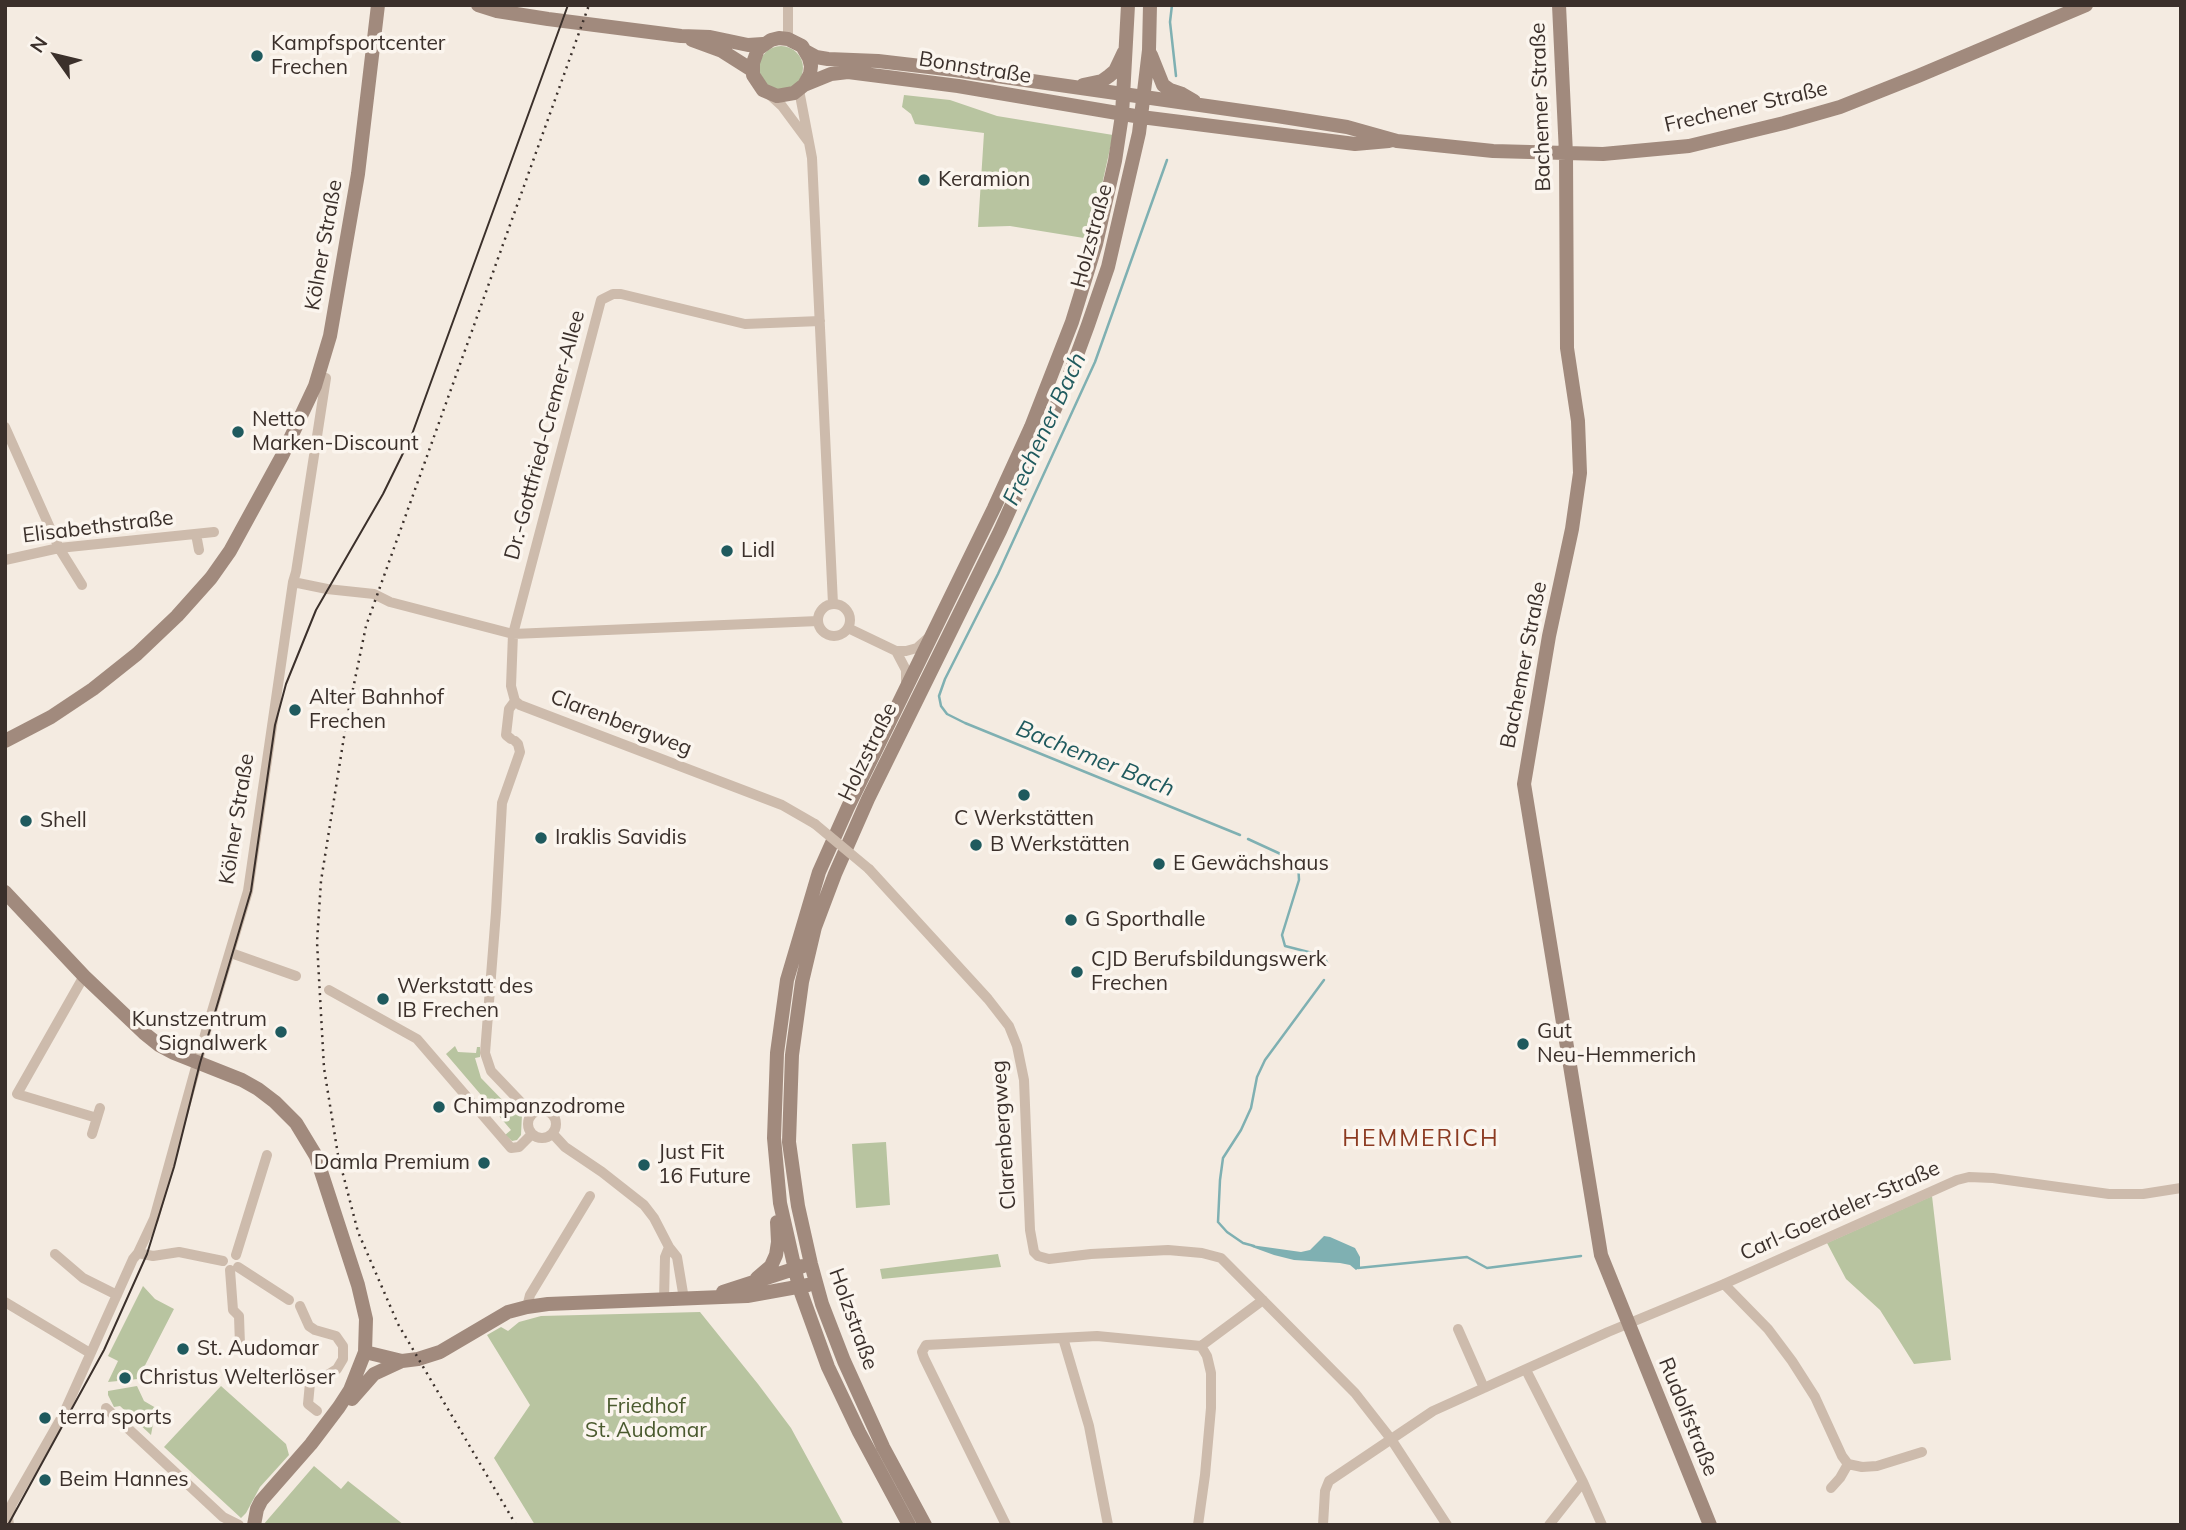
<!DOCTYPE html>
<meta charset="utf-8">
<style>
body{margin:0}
#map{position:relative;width:2186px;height:1530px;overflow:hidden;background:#f4ebe1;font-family:Mulish,sans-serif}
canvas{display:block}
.frame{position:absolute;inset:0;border:7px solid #3b302b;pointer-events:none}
.north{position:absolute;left:21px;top:21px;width:70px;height:70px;-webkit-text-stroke:5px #fbf5ee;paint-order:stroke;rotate:304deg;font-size:19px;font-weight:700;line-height:28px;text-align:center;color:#3b302b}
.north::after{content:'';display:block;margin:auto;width:24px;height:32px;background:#3b302b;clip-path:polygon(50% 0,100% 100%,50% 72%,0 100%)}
</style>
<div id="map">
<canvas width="2186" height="1530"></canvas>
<div class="frame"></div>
<div class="north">N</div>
</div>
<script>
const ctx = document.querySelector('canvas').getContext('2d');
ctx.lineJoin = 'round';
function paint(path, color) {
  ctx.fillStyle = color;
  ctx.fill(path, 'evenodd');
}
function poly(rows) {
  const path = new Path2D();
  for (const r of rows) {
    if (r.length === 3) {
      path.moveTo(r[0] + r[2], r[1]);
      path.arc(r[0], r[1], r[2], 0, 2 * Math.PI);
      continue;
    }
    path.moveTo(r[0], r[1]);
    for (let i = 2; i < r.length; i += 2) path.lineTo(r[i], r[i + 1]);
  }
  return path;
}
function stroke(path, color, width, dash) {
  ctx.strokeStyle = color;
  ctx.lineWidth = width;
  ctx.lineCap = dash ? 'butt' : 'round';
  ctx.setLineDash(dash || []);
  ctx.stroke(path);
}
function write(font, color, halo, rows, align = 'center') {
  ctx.font = font + ' Mulish,sans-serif';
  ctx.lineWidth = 7;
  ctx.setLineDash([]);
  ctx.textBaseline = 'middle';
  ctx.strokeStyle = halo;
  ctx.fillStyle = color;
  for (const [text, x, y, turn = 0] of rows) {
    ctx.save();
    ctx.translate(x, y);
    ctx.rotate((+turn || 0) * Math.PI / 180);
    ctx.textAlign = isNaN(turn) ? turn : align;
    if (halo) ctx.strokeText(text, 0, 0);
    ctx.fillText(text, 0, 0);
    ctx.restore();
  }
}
paint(poly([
 [781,68,22],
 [904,95,950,100,997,116,1113,135,1090,239,1010,226,978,227,984,133,915,124,911,114,902,107],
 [455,1046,458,1052,476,1053,477,1047,480,1047,480,1057,475,1058,481,1078,512,1110,517,1106,522,1114,521,1135,517,1140,512,1141,505,1135,511,1130,446,1054],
 [886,1142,890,1205,856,1208,852,1144],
 [1932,1196,1951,1360,1914,1364,1880,1310,1846,1279,1827,1243],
 [998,1254,1001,1267,882,1279,880,1269],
 [143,1286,155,1299,174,1309,138,1379,108,1382,118,1361,108,1356],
 [700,1312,758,1384,791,1428,844,1525,535,1525,494,1458,530,1405,487,1335,501,1327,508,1331,519,1322,541,1316],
 [137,1386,144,1401,156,1408,151,1435,120,1406,114,1407,108,1395,108,1391],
 [221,1386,286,1444,289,1455,260,1487,246,1513,241,1518,164,1447],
 [314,1466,341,1489,348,1481,404,1525,263,1525]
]), '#b8c4a0');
paint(poly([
 [1324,1236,1330,1237,1355,1248,1360,1257,1360,1267,1356,1270,1350,1265,1340,1263,1294,1260,1274,1255,1252,1247,1251,1245,1301,1252,1310,1250]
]), '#7fb0b2');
stroke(poly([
 [1172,5,1170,22,1176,76],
 [1167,160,1095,362,998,574,945,679,939,696,941,706,947,714,965,723,1240,835],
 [1248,839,1298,862,1299,880,1282,935,1285,946,1324,956,1328,965],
 [1254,1246,1243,1243,1227,1232,1218,1222,1220,1180,1223,1158,1241,1130,1251,1108,1257,1077,1265,1060,1324,980],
 [1358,1268,1467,1257,1487,1268,1581,1256]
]), '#7fb0b2', 2.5);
stroke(poly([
 [788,39,788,5],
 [799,90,812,158,833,604],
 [769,94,782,106,808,141],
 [5,427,59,548,82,585],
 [196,534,199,550],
 [5,560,59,548,214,532],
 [293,582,327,589,374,594,390,602,513,634,818,621],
 [834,620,16],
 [848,628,896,651,906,651,917,648,927,639],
 [896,651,906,670,906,683],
 [511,739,506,735,509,709,515,701],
 [515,741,518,744,520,752,502,803,496,912,485,1053,491,1071,532,1114],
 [815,824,782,805,520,705,515,701,511,686,513,634,601,300,613,294,621,294,745,324,820,321],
 [869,869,988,999,1009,1026,1017,1046,1024,1080,1030,1230,1034,1252,1038,1256,1049,1259,1091,1254,1168,1250,1202,1253,1221,1258,1355,1393,1391,1439,1447,1525],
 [231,953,296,976],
 [84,976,17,1094,97,1118],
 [329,990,417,1039,511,1148,519,1147,532,1134],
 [542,1124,14],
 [92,1134,100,1108],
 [553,1134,565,1147,602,1172,644,1205,654,1218,669,1247,677,1257,684,1299],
 [138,1253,153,1256,179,1252,223,1261],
 [55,1254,83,1278,117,1295],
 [236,1255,267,1155],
 [238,1267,289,1300],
 [230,1270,233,1310,239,1316,240,1345],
 [1724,1284,1768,1329,1792,1361,1815,1397,1842,1456,1848,1464,1862,1467,1877,1466,1922,1452],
 [664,1300,665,1257,669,1247],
 [5,1302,90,1353],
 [300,1306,309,1326,315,1330,336,1336,343,1346,343,1359,337,1369,326,1376,313,1379,310,1383,308,1404,317,1411],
 [527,1307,530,1295,590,1196],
 [1458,1329,1484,1388],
 [1063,1338,1089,1426,1108,1525],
 [1526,1370,1583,1482,1549,1525],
 [106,1408,223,1517,239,1525],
 [1583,1482,1602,1525],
 [1831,1488,1840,1478,1848,1464],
 [9,1525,8,1517,12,1504,63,1415,133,1259,138,1253,154,1219,204,1038,248,891,293,582,296,572,326,378],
 [1006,1525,924,1358,922,1352,926,1345,1097,1336,1201,1346,1263,1300],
 [1198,1525,1205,1475,1211,1408,1211,1373,1207,1356,1201,1346],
 [1323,1525,1325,1491,1329,1481,1433,1411,1608,1332,1724,1284,1957,1180,1969,1177,1993,1178,2109,1194,2143,1194,2181,1188]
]), '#cdbbac', 10);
stroke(poly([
 [478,5,497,11,548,19,681,36,710,37,748,45,763,44],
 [1559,5,1566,154,1567,348,1578,421,1580,473,1572,529,1549,636,1524,784,1601,1255,1710,1525],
 [692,40,722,51,752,70],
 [805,51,816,57,828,59,878,61,955,70,1277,116,1347,127,1397,141,1493,151,1603,154,1689,146,1784,123,1840,107,1918,76,2086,5],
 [1151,55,1163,85,1170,90,1182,94,1194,101],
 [804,85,810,74,811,66,809,58,802,46,788,39,779,38,771,40,758,49,753,63,753,75,763,90,777,96,794,93,804,85,831,74,848,72,958,86,1141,117,1355,144,1389,141],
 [1083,85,1102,81,1109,76,1115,71,1124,52],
 [5,741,51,717,93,689,137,654,177,616,211,578,230,551,282,456,315,386,330,336,358,174,378,5],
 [5,892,84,976,144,1033,159,1045,174,1053,242,1080,258,1089,275,1102,296,1123,316,1156,358,1285,366,1319,365,1352,350,1390,339,1407,311,1444,261,1501,257,1509,254,1525],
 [757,1278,771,1266,776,1255,778,1242,777,1222],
 [723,1292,803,1266],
 [365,1352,402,1361,418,1359,440,1352,508,1312,527,1307,548,1304,747,1296,808,1285],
 [352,1399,374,1374,402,1361],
 [909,1525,859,1432,828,1367,799,1287,780,1203,774,1138,777,1053,787,980,819,872,848,807,994,508,1031,427,1072,322,1096,244,1115,161,1122,115,1128,5],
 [925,1525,883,1447,844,1361,822,1304,811,1264,798,1206,789,1142,792,1055,802,982,815,927,835,874,868,799,1000,531,1067,382,1088,325,1108,267,1139,133,1149,50,1150,5]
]), '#a18a7d', 14);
stroke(poly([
 [8,1525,104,1350,147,1254,174,1167,200,1063,251,891,275,725,286,684,316,610,383,494,411,437,568,5]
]), '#3b302b', 2);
stroke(poly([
 [516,1525,398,1324,358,1232,338,1155,324,1068,317,942,321,881,347,718,366,626,589,5]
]), '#3b302b', 2.5, [2, 5]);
stroke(poly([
 [815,824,869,869]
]), '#cdbbac', 10);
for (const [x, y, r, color] of [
 [257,56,7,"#1f5a5e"],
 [924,180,7,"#1f5a5e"],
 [238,432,7,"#1f5a5e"],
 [727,551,7,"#1f5a5e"],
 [295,710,7,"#1f5a5e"],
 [1024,795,7,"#1f5a5e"],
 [26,821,7,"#1f5a5e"],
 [541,838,7,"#1f5a5e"],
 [976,845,7,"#1f5a5e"],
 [1159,864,7,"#1f5a5e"],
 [1071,920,7,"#1f5a5e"],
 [1077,972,7,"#1f5a5e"],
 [383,999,7,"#1f5a5e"],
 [281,1032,7,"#1f5a5e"],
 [1523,1044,7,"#1f5a5e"],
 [439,1107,7,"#1f5a5e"],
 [484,1163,7,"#1f5a5e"],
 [644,1165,7,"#1f5a5e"],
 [183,1349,7,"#1f5a5e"],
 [125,1378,7,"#1f5a5e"],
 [45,1418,7,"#1f5a5e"],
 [45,1480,7,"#1f5a5e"]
]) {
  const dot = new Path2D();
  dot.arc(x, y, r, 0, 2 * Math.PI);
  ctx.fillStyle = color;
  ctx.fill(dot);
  stroke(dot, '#fbf5ee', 2.5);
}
write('21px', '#3b302b', '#fbf5ee', [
 ["Kampfsportcenter",271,44],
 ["Frechen",271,68],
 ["Keramion",938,180],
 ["Netto",252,420],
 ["Marken-Discount",252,444],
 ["Lidl",741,551],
 ["Alter Bahnhof",309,698],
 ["Frechen",309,722],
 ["C Werkstätten",1024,819,"center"],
 ["Shell",40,821],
 ["Iraklis Savidis",555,838],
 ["B Werkstätten",990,845],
 ["E Gewächshaus",1173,864],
 ["G Sporthalle",1085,920],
 ["CJD Berufsbildungswerk",1091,960],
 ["Frechen",1091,984],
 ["Werkstatt des",397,987],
 ["IB Frechen",397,1011],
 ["Kunstzentrum",267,1020,"right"],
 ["Signalwerk",267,1044,"right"],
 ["Gut",1537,1032],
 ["Neu-Hemmerich",1537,1056],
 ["Chimpanzodrome",453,1107],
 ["Just Fit",658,1153],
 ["16 Future",658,1177],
 ["Damla Premium",470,1163,"right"],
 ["St. Audomar",197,1349],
 ["Christus Welterlöser",139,1378],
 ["terra sports",59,1418],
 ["Beim Hannes",59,1480]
], 'left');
write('21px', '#3b302b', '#fbf5ee', [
 ["Bonnstraße",975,68,9],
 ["Bachemer Straße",1541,107,-92],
 ["Frechener Straße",1746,107,-13],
 ["Holzstraße",1092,236,-75],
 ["Kölner Straße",324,245,-80],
 ["Dr.-Gottfried-Cremer-Allee",545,435,-75],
 ["Elisabethstraße",98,527,-7],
 ["Bachemer Straße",1524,665,-79],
 ["Clarenbergweg",621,723,21],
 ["Holzstraße",868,752,-64],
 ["Kölner Straße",237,819,-81],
 ["Clarenbergweg",1004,1135,-94],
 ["Carl-Goerdeler-Straße",1840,1211,-24],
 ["Holzstraße",853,1319,70],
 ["Rudolfstraße",1688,1417,68]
]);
write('21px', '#4a5a2e', '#fbf5ee', [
 ["Friedhof",646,1407],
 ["St. Audomar",646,1431]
]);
write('italic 23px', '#1f5a5e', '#fbf5ee', [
 ["Frechener Bach",1045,429,-65],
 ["Bachemer Bach",1095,759,22]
]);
ctx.letterSpacing = '2px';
write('23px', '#8c3b22', '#fbf5ee', [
 ["HEMMERICH",1421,1139]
]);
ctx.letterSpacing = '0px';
</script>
